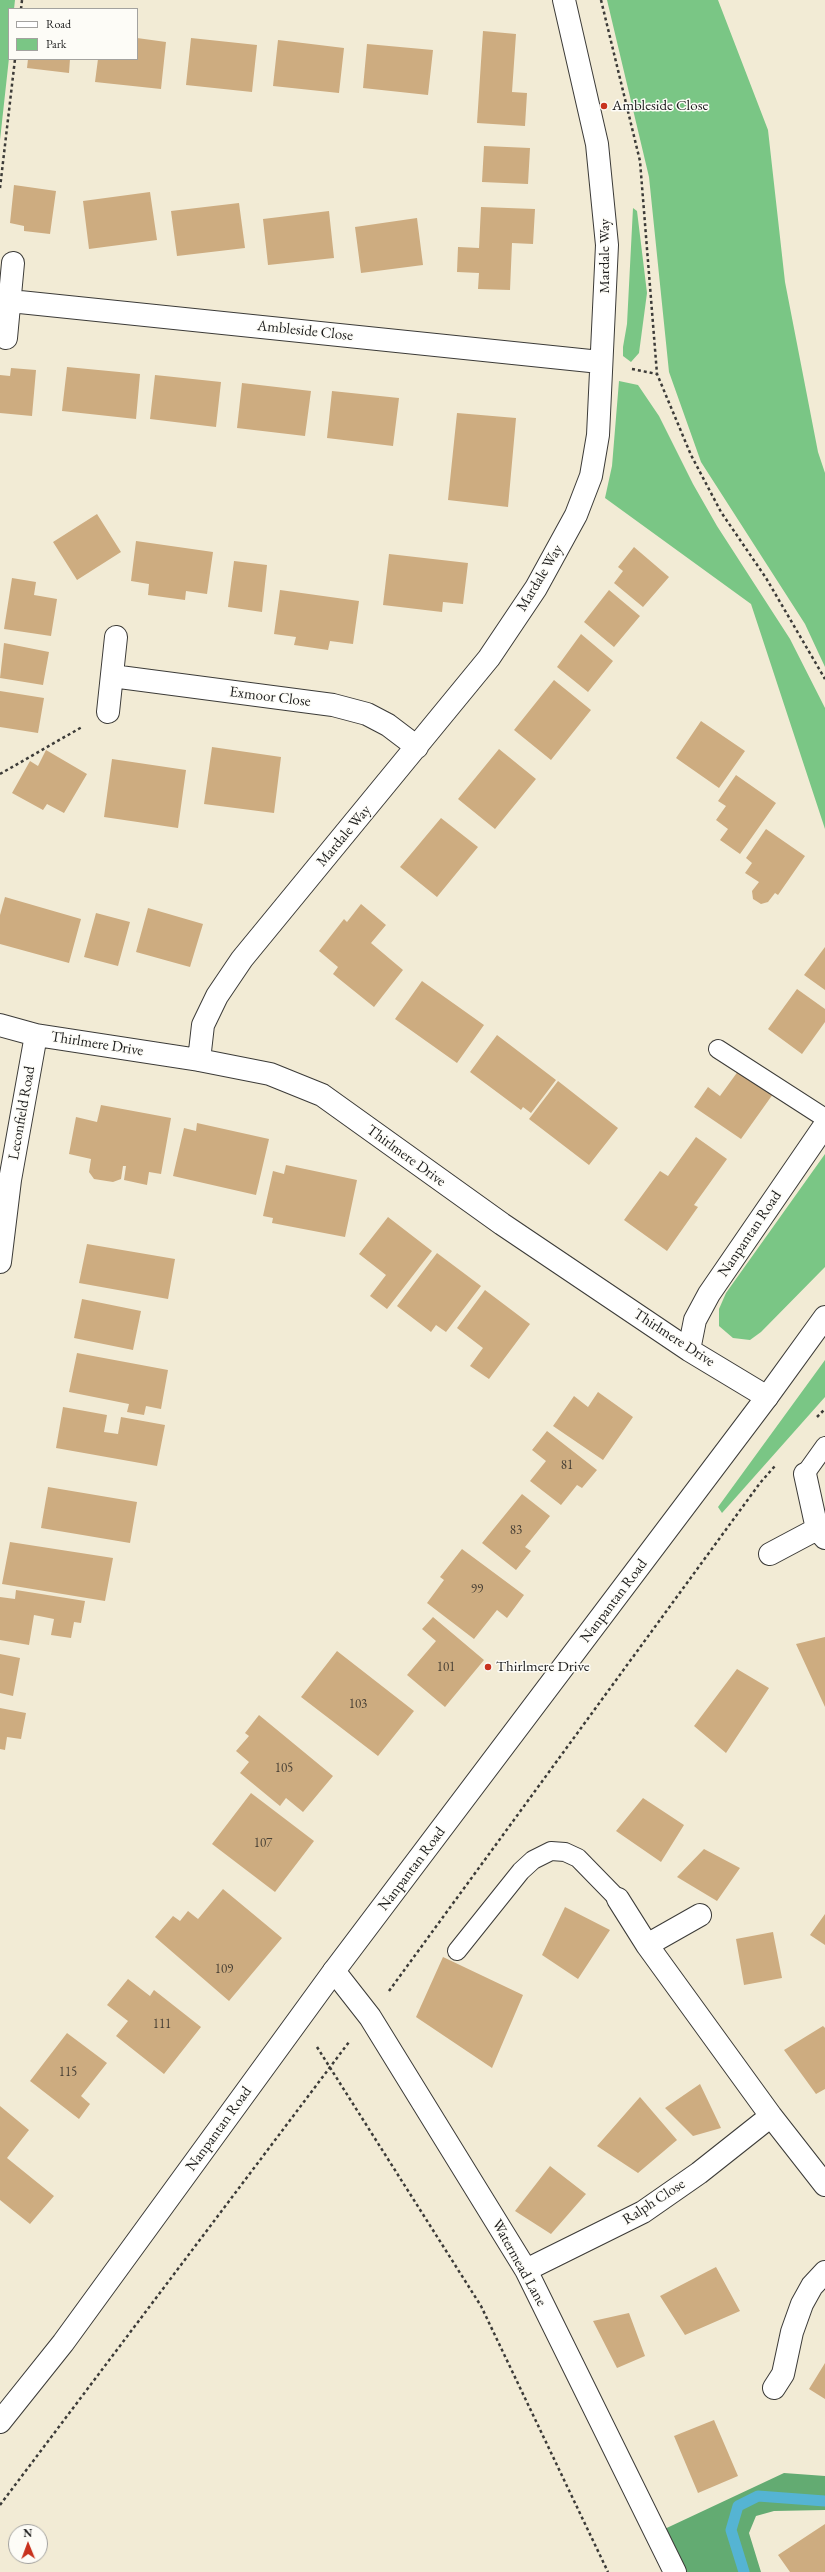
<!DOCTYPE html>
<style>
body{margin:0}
#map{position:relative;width:825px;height:2572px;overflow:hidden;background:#f2ebd5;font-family:"EB Garamond",serif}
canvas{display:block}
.legend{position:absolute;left:8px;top:8px;width:130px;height:52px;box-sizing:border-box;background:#fdfcf7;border:1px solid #a3a29f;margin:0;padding:5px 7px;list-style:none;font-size:12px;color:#1c1c1c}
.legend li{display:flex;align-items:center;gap:8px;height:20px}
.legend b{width:20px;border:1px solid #a3a29f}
.north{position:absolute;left:8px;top:2524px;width:40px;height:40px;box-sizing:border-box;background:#fdfcf7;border:1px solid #a3a29f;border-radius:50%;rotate:359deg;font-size:11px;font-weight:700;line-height:16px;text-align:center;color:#1c1c1c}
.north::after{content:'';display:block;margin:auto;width:14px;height:18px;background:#c8321e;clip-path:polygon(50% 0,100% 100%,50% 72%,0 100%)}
</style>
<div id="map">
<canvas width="825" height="2572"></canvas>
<ul class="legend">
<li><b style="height:5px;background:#fff"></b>Road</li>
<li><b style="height:11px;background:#7ac685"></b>Park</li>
</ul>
<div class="north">N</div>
</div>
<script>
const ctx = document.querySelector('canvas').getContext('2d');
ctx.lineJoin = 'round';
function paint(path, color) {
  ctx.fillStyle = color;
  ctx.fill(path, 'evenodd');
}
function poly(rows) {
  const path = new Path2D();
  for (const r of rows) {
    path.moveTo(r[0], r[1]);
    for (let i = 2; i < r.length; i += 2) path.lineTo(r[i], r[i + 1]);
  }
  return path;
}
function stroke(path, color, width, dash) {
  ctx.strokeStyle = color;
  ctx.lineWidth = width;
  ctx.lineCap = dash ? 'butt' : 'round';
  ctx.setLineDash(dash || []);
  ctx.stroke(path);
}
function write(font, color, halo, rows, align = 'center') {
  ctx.font = font + ' "EB Garamond",serif';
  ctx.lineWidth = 3;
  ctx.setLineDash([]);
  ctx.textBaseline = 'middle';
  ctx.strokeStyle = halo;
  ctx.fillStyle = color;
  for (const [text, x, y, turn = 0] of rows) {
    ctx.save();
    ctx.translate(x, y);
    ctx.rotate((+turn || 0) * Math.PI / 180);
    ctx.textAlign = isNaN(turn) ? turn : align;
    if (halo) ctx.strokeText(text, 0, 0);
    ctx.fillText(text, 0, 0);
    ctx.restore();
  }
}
paint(poly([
 [0,0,15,0,14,9,9,9,9,58,0,140],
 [607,0,718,0,768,130,785,282,818,452,825,473,825,667,805,624,701,462,669,372,649,177],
 [633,208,637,211,647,293,639,353,631,362,623,356,623,347,627,324],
 [619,381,638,385,659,416,693,484,717,526,790,639,825,708,825,829,751,604,605,498,612,466],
 [825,1154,825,1267,761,1332,750,1340,733,1338,719,1326,719,1309,726,1293],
 [825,1360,825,1397,722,1513,718,1507]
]), '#7ac685');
paint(poly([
 [784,2473,825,2476,825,2510,774,2511,756,2516,749,2533,761,2572,675,2572,656,2533]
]), '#63ab72');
stroke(poly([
 [744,2572,731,2530,738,2506,758,2496,825,2501]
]), '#55b4d3', 11);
paint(poly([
 [483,31,516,34,512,92,527,93,525,126,477,123],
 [137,38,166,42,161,89,95,82,98,59,137,59],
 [191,38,257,45,252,92,186,85],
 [278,40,344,48,339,93,273,86],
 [367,44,433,50,428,95,363,88],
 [28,59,70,59,69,73,27,68],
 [484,146,530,148,528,184,482,182],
 [14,185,56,191,50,234,24,231,24,226,10,223],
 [150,192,157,240,89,249,83,201],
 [239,203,245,248,177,256,171,211],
 [481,207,535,209,533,244,512,243,510,290,478,289,479,273,457,272,458,247,479,248],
 [329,211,334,258,268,265,263,219],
 [417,218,423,265,361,273,355,227],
 [67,367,140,374,136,419,62,411],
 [11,368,36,370,32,416,0,413,0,375,10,376],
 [155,375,221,382,216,427,150,419],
 [242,383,311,391,305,436,237,428],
 [332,391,399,398,393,446,327,438],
 [457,413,516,418,508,507,448,500],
 [97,514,121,552,77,580,53,542],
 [136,541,213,552,207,594,186,591,185,600,148,595,149,584,131,581],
 [634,547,669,577,643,607,614,583,623,571,618,567],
 [389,554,468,563,463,604,443,602,442,612,383,605],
 [234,561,267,565,262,612,228,607],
 [12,578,36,582,34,595,57,599,51,636,4,629],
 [280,590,359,601,353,644,330,641,328,650,294,645,296,637,274,634],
 [609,590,640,616,614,647,584,622],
 [581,634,613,661,588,692,557,667],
 [4,643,49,652,43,685,0,678],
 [554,680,591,710,551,760,514,730],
 [0,691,44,698,38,733,0,727],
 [701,721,745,751,719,788,676,758],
 [212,747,281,757,274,813,204,804],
 [499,749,536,779,495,829,458,799],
 [46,750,87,774,64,813,47,804,43,810,12,793,30,761,38,766],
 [112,759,186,770,178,828,104,817],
 [736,775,776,803,740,854,720,840,728,829,716,820,726,806,718,801],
 [441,818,478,847,437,897,400,867],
 [766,829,805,856,778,895,775,893,768,902,761,904,753,899,752,891,759,882,745,873,752,863,746,858],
 [5,897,81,919,69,963,0,944,0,915],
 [361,904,386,925,371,943,403,970,374,1007,333,974,338,967,319,951,344,919,347,922],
 [148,908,203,924,190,967,136,952],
 [96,913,130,922,118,966,84,957],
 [825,947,825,990,804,975],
 [422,981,484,1025,457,1063,395,1019],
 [797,989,825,1009,825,1022,802,1054,768,1029],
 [497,1035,556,1080,531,1113,523,1107,521,1110,470,1072],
 [744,1063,778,1087,741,1139,694,1107,708,1087,720,1096],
 [558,1081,618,1128,589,1165,529,1119],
 [101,1105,171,1118,161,1174,149,1172,147,1185,124,1180,126,1166,123,1166,121,1179,113,1182,94,1179,89,1172,91,1159,69,1154,76,1117,97,1122],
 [197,1123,269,1139,256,1195,173,1176,184,1128,196,1131],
 [696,1137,727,1159,694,1205,698,1207,667,1251,624,1220,660,1171,668,1176],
 [286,1165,357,1180,345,1237,272,1223,273,1218,263,1216,273,1171,284,1174],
 [388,1217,432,1251,387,1309,370,1296,386,1275,359,1254],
 [87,1244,175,1259,168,1299,79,1283],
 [437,1253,481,1286,446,1332,436,1325,431,1332,397,1306],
 [485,1290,530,1324,489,1379,470,1366,483,1348,457,1328],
 [82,1299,141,1311,133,1350,74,1338],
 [77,1353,168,1370,161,1409,146,1406,144,1415,127,1412,129,1404,69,1392],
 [598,1392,633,1417,603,1460,553,1426,574,1396,588,1407],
 [63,1407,107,1415,104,1432,118,1434,121,1417,165,1425,157,1466,56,1448],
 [547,1431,597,1470,582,1488,577,1485,561,1505,530,1481,546,1461,532,1450],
 [48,1487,137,1502,130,1543,41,1528],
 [522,1494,550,1516,525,1547,531,1551,516,1570,482,1543],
 [10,1542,113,1558,105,1601,2,1584],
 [462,1549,524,1595,507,1618,497,1610,474,1639,427,1603,444,1580,440,1577],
 [16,1590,85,1601,81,1623,74,1622,71,1638,51,1635,54,1619,34,1615,29,1645,0,1640,0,1597,15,1599],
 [433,1617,484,1660,445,1707,407,1675,436,1641,422,1629],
 [825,1637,825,1707,796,1644],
 [337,1651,414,1711,378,1756,301,1697],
 [0,1654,20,1658,13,1696,0,1693],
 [737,1669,769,1688,726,1753,694,1726],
 [0,1708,26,1713,21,1739,7,1737,5,1750,0,1749],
 [259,1715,333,1776,303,1812,286,1798,280,1806,240,1773,249,1762,236,1751,249,1736,245,1733],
 [251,1793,314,1841,275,1892,212,1844],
 [643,1798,684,1825,661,1862,616,1831],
 [704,1849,740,1868,717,1901,677,1877],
 [223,1889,282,1938,229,2001,155,1937,173,1916,180,1921,188,1911,198,1919],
 [565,1907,610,1930,578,1979,542,1955],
 [825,1914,825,1945,810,1935],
 [773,1932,782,1978,744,1985,736,1939],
 [443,1957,523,1995,492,2068,416,2017],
 [128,1979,150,1996,154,1990,201,2027,164,2074,116,2036,128,2021,107,2005],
 [823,2026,825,2028,825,2089,816,2094,784,2050],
 [67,2033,107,2063,81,2096,90,2104,79,2119,30,2081],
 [700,2084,721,2128,693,2136,665,2108],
 [640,2097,677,2140,638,2173,597,2146],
 [0,2106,29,2130,7,2158,54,2196,30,2224,0,2200],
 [550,2166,586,2194,551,2234,515,2211],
 [716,2267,740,2311,685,2335,660,2296],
 [629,2313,645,2356,617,2368,593,2321],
 [825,2363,825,2399,809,2389],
 [714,2420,738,2476,698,2493,674,2436],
 [825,2524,825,2572,790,2572,778,2555]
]), '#cdac80');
const lane = poly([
 [718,1049,825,1118],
 [805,1474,825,1446],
 [457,1951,521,1871,533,1860,551,1851,565,1852,578,1858,618,1899]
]);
const street = poly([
 [10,301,600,362],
 [6,338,13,263],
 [112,676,333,705,367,714,388,725,417,747],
 [108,712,116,637],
 [0,1025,36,1035,199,1060,270,1074,322,1095,502,1224,689,1350,767,1397],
 [199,1060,203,1025,217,996,242,959,489,658,536,588,576,515,591,476,598,435,607,245,597,144,564,0],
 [0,1262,10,1180,36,1035],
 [689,1350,695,1320,709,1294,825,1125],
 [805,1474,817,1529,825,1538],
 [770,1554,817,1529],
 [618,1899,647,1945,771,2116,825,2185],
 [647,1945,700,1915],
 [334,1971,370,2017,526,2270,675,2572],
 [526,2270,643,2212,699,2173,771,2116],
 [774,2388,783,2374,792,2332,802,2304,812,2286,825,2272]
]);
const secondary = poly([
 [0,2422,63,2343,334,1971,767,1397,825,1317]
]);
stroke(lane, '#3c3b38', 20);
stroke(street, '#3c3b38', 24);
stroke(secondary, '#3c3b38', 24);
stroke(poly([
 [601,0,640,161,657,374,691,455,721,512,766,578,825,679],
 [21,9,22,0],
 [0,188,15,59],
 [632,369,657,374],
 [0,774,82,727],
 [817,1417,825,1409],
 [389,1991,760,1483,775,1466],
 [317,2047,481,2306,608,2572],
 [0,2505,349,2042]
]), '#3c3b38', 2.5, [3, 3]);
stroke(lane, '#fff', 18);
stroke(street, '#fff', 22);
stroke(secondary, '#fff', 22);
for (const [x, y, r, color] of [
 [604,106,4,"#c8321e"],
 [488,1667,4,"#c8321e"]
]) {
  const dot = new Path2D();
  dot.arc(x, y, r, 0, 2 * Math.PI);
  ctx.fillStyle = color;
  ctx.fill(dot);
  stroke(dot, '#fdfcf7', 1.5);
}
write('13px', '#484035', null, [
 ["81",567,1465],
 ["83",516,1530],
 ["99",477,1589],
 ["101",446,1667],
 ["103",358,1704],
 ["105",284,1768],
 ["107",263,1843],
 ["109",224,1969],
 ["111",162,2024],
 ["115",68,2072]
]);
write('15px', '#1c1c1c', '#fdfcf7', [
 ["Ambleside Close",612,106],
 ["Thirlmere Drive",496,1667]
], 'left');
write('15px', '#1c1c1c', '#fdfcf7', [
 ["Mardale Way",605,256,-90],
 ["Ambleside Close",305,331,6],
 ["Mardale Way",540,578,-59],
 ["Exmoor Close",270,697,7],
 ["Mardale Way",344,836,-50],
 ["Thirlmere Drive",97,1044,9],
 ["Leconfield Road",22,1113,-80],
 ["Thirlmere Drive",406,1156,36],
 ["Nanpantan Road",750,1234,-56],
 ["Thirlmere Drive",674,1338,33],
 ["Nanpantan Road",614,1601,-53],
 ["Nanpantan Road",412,1869,-53],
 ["Nanpantan Road",219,2129,-54],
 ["Ralph Close",654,2202,-33],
 ["Watermead Lane",519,2263,61]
]);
</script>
